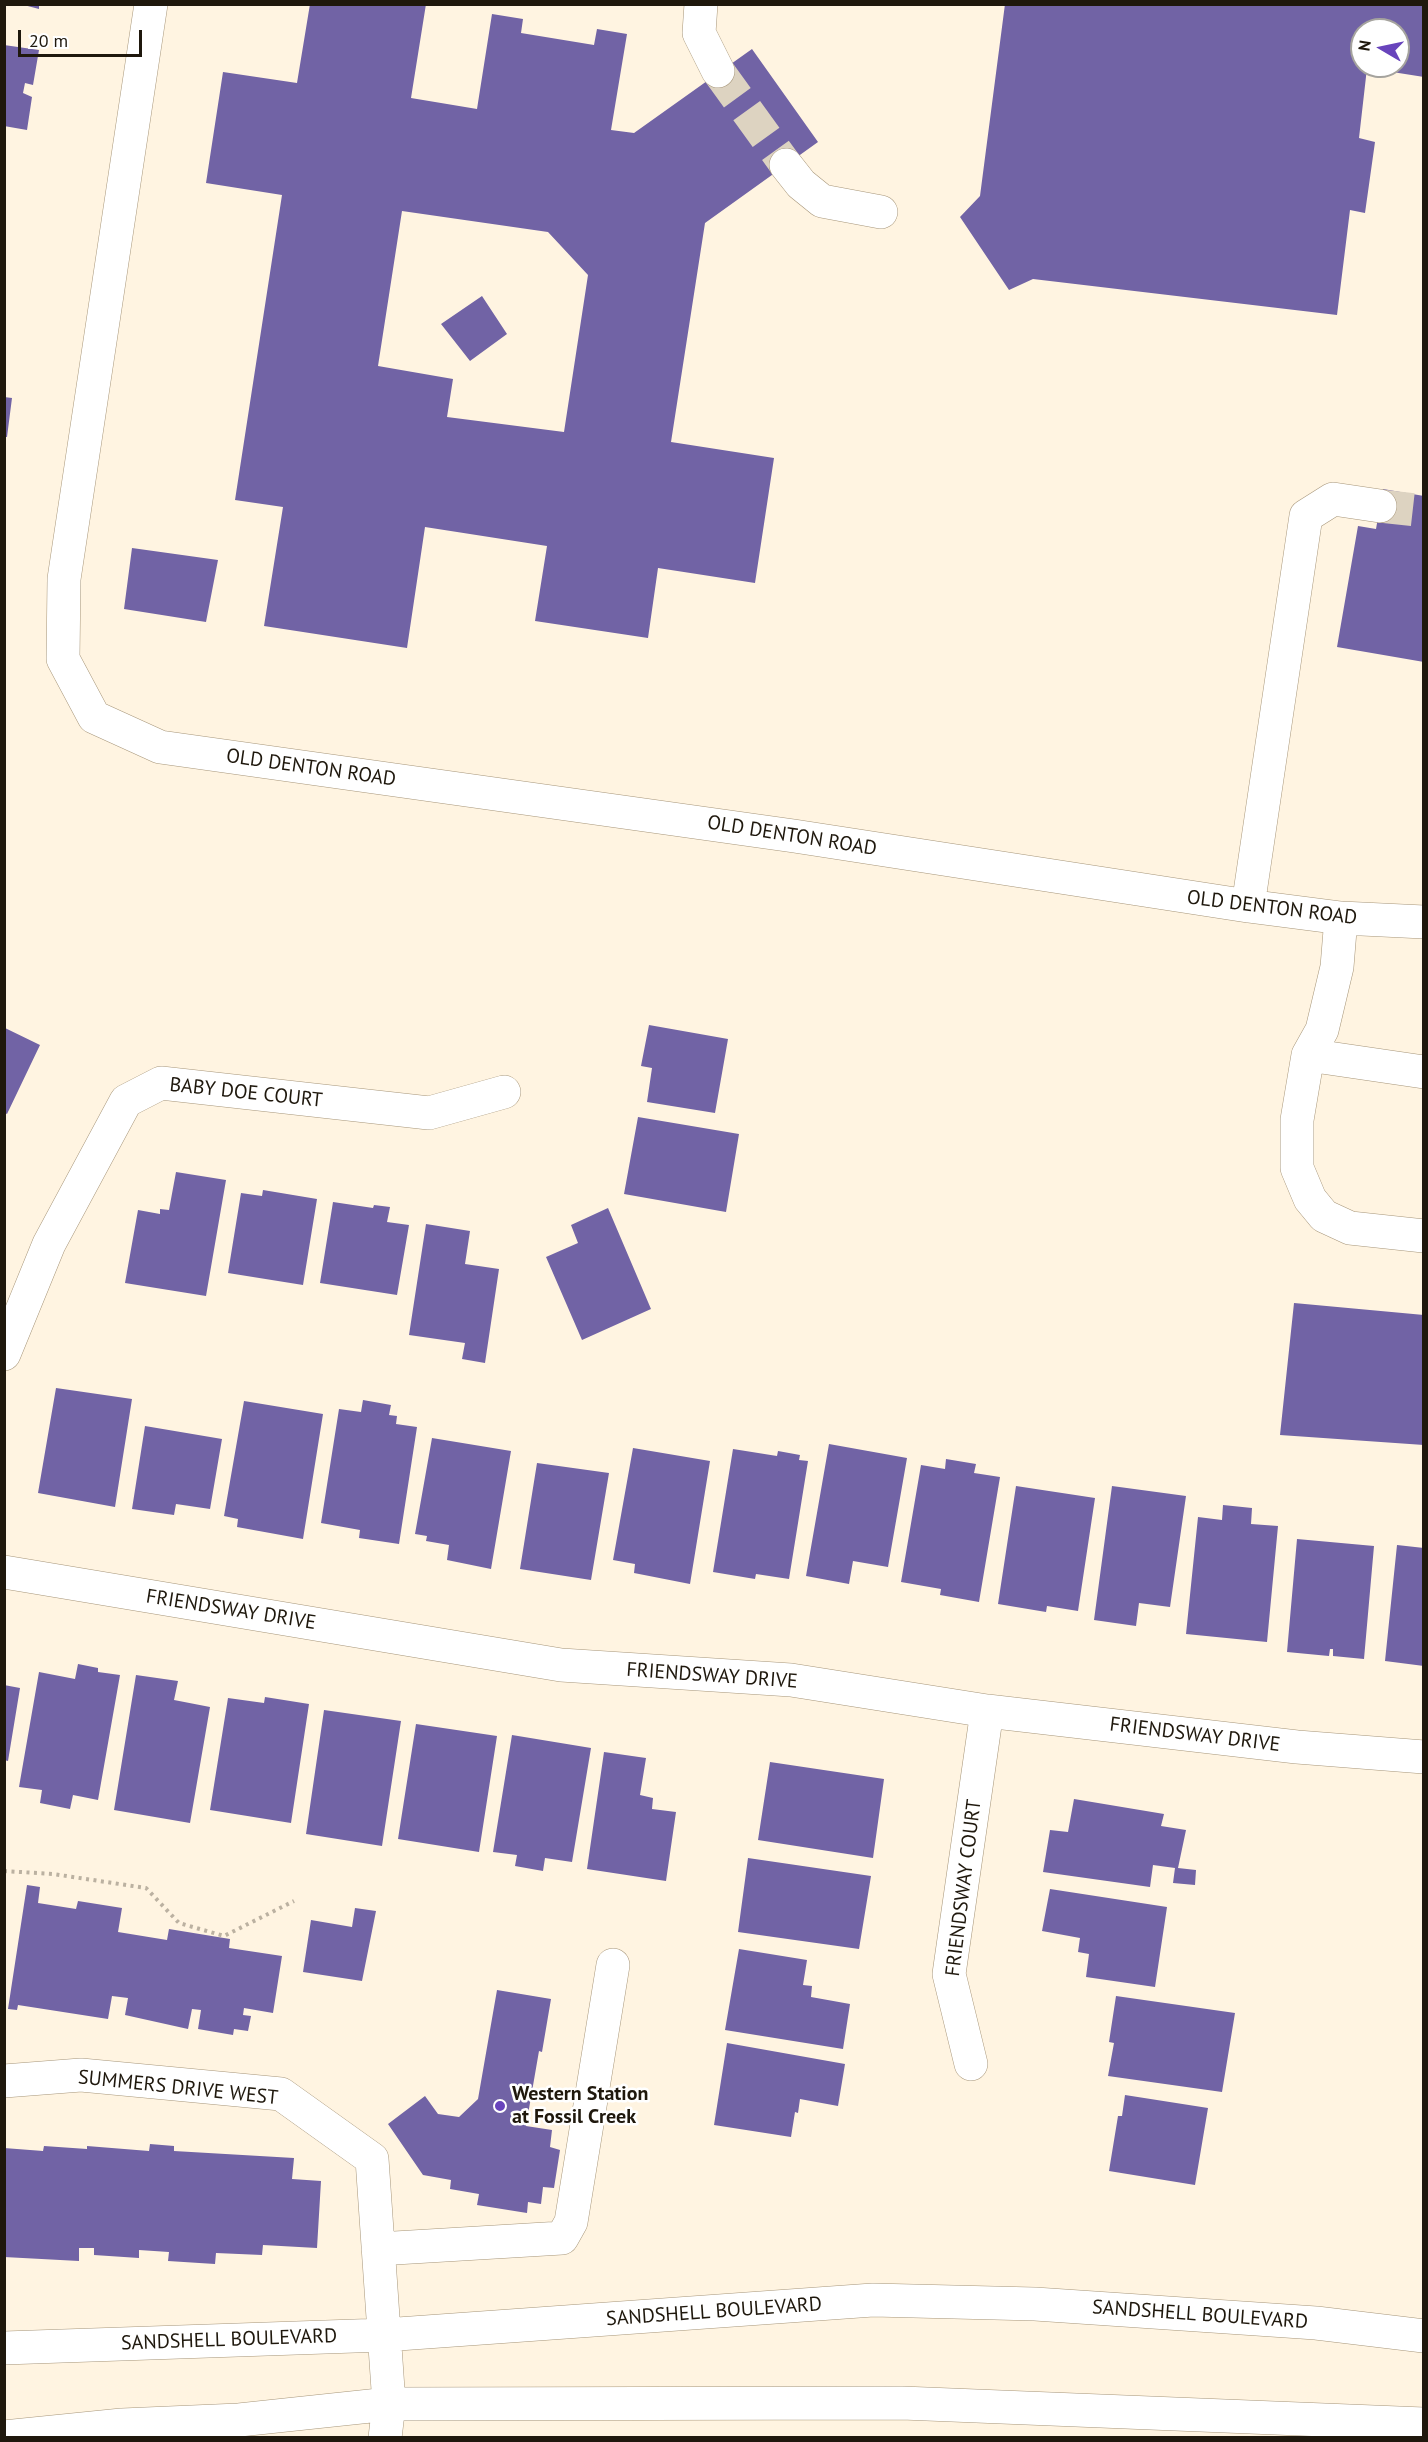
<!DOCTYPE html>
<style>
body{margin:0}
#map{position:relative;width:1428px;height:2442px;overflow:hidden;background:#fff4e1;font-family:"PT Sans",sans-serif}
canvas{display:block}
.frame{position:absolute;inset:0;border:6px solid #1f180d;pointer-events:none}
.north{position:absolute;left:1350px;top:18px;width:60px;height:60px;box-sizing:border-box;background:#fff;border:2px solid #a5a39e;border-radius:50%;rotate:279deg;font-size:16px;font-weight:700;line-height:24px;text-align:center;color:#1f180d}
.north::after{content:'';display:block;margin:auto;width:21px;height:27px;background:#6844bc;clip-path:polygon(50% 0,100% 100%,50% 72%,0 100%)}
.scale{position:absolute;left:18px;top:30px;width:124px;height:27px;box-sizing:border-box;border:3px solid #1f180d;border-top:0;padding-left:8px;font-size:18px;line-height:21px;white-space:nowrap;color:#1f180d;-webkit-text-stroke:4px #fff;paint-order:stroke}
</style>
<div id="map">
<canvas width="1428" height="2442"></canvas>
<div class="frame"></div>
<div class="north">N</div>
<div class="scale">20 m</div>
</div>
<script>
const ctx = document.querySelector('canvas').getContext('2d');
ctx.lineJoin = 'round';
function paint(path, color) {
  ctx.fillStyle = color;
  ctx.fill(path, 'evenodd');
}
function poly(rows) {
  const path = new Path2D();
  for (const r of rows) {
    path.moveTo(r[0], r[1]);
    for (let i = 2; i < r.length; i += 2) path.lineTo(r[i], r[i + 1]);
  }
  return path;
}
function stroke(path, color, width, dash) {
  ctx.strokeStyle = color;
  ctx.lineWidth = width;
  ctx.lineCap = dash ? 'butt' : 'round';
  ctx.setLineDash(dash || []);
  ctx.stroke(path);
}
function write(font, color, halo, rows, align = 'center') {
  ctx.font = font + ' "PT Sans",sans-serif';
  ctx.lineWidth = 5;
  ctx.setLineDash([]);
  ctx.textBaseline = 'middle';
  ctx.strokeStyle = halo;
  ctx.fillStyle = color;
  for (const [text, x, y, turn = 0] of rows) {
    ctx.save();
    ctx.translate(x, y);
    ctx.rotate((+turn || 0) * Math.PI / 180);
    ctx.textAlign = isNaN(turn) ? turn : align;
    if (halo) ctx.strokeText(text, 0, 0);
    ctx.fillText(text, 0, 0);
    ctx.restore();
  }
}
paint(poly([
 [20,4,39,4,39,9],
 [310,4,426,4,411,98,477,109,492,14,523,19,521,33,594,45,597,29,627,34,611,130,634,133,752,49,818,142,705,223,671,442,774,458,755,583,658,568,648,638,535,621,547,546,425,527,407,648,264,626,283,507,235,500,282,195,206,183,223,72,297,83],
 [402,211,548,232,588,275,564,432,447,417,453,379,378,366],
 [1005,4,1424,4,1424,77,1367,68,1359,138,1375,142,1365,213,1350,210,1337,315,1033,279,1009,290,960,217,980,196],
 [1362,30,1398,30,1398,66,1362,66],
 [4,45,39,50,33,85,25,83,23,93,32,97,27,130,4,126],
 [482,296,507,334,470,361,441,324],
 [4,397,12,398,7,437,4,437],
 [1383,489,1424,496,1424,662,1337,647,1358,526,1376,529],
 [132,548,218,560,206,622,124,609],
 [649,1025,728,1039,715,1113,647,1102,652,1068,641,1066],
 [5,1028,40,1045,7,1114,5,1113],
 [638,1117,739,1134,726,1212,624,1194],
 [176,1172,226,1180,206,1296,125,1283,138,1210,160,1214,160,1209,169,1210],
 [263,1190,317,1199,303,1285,228,1273,241,1193,262,1196],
 [333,1202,373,1208,374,1205,390,1207,387,1222,409,1225,397,1295,320,1283],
 [608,1208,651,1309,582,1340,546,1257,578,1243,571,1225],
 [426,1224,470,1231,465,1264,499,1269,485,1363,462,1359,465,1343,409,1335],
 [1294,1303,1424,1315,1424,1445,1280,1435],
 [56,1388,132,1399,115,1507,38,1493],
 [363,1400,391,1405,389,1415,397,1416,396,1424,417,1427,399,1544,359,1538,360,1530,321,1523,339,1409,361,1412],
 [244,1401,323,1414,303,1539,237,1527,238,1519,224,1516],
 [145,1426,222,1439,210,1509,176,1504,174,1515,132,1509],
 [432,1438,511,1451,491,1569,447,1560,449,1545,426,1541,427,1536,415,1534],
 [829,1444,907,1458,888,1567,853,1561,849,1584,806,1576],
 [633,1448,710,1461,690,1584,634,1573,635,1564,613,1560],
 [733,1449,777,1456,778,1451,800,1455,799,1460,808,1461,789,1579,756,1574,755,1579,713,1572],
 [946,1459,976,1464,974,1473,1000,1477,979,1602,940,1595,941,1589,901,1582,921,1465,945,1469],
 [537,1463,609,1473,591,1580,520,1569],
 [1016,1486,1095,1498,1078,1611,1047,1606,1046,1612,998,1604],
 [1112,1486,1186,1496,1170,1607,1139,1603,1136,1626,1094,1620],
 [1223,1505,1252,1508,1251,1524,1278,1526,1267,1642,1186,1634,1198,1517,1222,1520],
 [1297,1539,1374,1546,1364,1659,1333,1656,1333,1649,1330,1649,1329,1656,1287,1652],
 [1397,1545,1424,1548,1424,1666,1385,1661],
 [78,1664,98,1668,98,1672,120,1675,98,1800,73,1795,70,1809,40,1803,42,1790,19,1787,39,1672,75,1679],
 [136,1675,178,1681,174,1700,210,1707,190,1823,114,1810],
 [4,1685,20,1688,8,1761,4,1760],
 [265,1697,309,1704,291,1823,210,1810,228,1698,264,1703],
 [324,1710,401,1721,382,1846,306,1834],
 [416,1724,497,1736,479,1852,398,1839],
 [512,1735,591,1748,572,1862,545,1858,543,1871,515,1866,517,1855,493,1852],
 [604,1752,646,1758,640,1795,653,1798,652,1809,676,1812,666,1881,587,1869],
 [770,1762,884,1779,873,1858,758,1840],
 [1074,1799,1164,1814,1161,1826,1186,1830,1178,1868,1196,1870,1195,1885,1173,1883,1175,1868,1153,1865,1150,1887,1043,1872,1050,1830,1068,1832],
 [748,1858,871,1876,859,1949,738,1932],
 [27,1885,40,1887,38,1903,76,1909,78,1901,122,1908,118,1932,167,1940,169,1929,230,1939,229,1948,282,1956,273,2013,244,2008,243,2015,251,2016,248,2031,234,2029,233,2035,198,2029,201,2010,192,2009,188,2029,125,2015,128,1998,112,1996,108,2019,18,2005,17,2010,8,2009],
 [1050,1889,1167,1907,1155,1987,1086,1977,1089,1954,1078,1952,1080,1938,1042,1931],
 [355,1908,376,1911,362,1981,303,1972,311,1920,352,1927],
 [739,1949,807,1960,803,1985,812,1986,811,1997,850,2004,843,2049,725,2030],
 [497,1990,551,1999,542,2052,539,2051,526,2126,552,2130,550,2147,560,2150,554,2188,543,2187,541,2204,528,2202,527,2213,477,2205,479,2194,450,2189,451,2180,423,2175,388,2124,425,2096,438,2114,459,2117,478,2099],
 [1116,1996,1235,2013,1222,2092,1108,2076,1114,2043,1109,2042],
 [727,2043,845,2064,838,2106,800,2099,798,2113,795,2112,791,2137,714,2125],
 [1125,2095,1208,2108,1195,2185,1109,2171,1118,2116,1122,2116],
 [150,2144,174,2146,174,2151,294,2158,292,2179,321,2181,317,2248,263,2245,262,2255,216,2253,215,2264,168,2261,169,2252,139,2250,139,2258,94,2255,94,2248,79,2248,79,2261,4,2257,4,2148,43,2151,44,2146,87,2149,87,2146,149,2151]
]), '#7163a5');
stroke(poly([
 [718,71,786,165],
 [1380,506,1424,511]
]), '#ddd3c1', 33, [33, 16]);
const minor = poly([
 [151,4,64,579,63,659,94,717,160,747,794,836,1248,906,1341,918,1424,922],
 [701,4,699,33,718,71],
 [786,165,801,184,822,201,881,212],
 [1248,906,1306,516,1333,499,1380,506],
 [1341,918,1337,967,1322,1030,1308,1055,1297,1120,1297,1168,1310,1199,1324,1216,1350,1228,1424,1236],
 [1308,1055,1424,1072],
 [4,1354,49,1244,126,1101,161,1083,429,1113,504,1092],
 [4,1572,561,1665,791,1680,987,1711,1297,1747,1424,1757],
 [971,2064,949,1974,987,1711],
 [4,2081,81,2075,281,2094,372,2159,389,2404,385,2438],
 [378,2249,562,2238,571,2222,613,1965],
 [4,2348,384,2335,873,2300,1035,2304,1316,2323,1424,2336],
 [4,2437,122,2425,239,2420,389,2404,902,2403,1424,2424]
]);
stroke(minor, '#a7967a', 34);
stroke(poly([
 [4,1871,53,1874,146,1888,179,1923,224,1936,294,1901]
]), '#bbb1a1', 4, [3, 4.5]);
stroke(minor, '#fff', 33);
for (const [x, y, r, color] of [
 [500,2106,6,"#6844bc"]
]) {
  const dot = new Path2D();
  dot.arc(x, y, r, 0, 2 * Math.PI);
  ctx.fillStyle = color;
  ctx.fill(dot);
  stroke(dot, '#fff', 2);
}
write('20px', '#1f180d', '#fff', [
 ["OLD DENTON ROAD",311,768,8],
 ["OLD DENTON ROAD",792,836,9],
 ["OLD DENTON ROAD",1272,908,7],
 ["BABY DOE COURT",246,1093,6],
 ["FRIENDSWAY DRIVE",231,1610,9],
 ["FRIENDSWAY DRIVE",712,1676,4],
 ["FRIENDSWAY DRIVE",1195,1735,7],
 ["FRIENDSWAY COURT",964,1888,-83],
 ["SUMMERS DRIVE WEST",178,2088,6],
 ["SANDSHELL BOULEVARD",714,2312,-4],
 ["SANDSHELL BOULEVARD",1200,2315,4],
 ["SANDSHELL BOULEVARD",229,2340,-2]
]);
write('bold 20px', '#1f180d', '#fff', [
 ["Western Station",512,2094],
 ["at Fossil Creek",512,2117]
], 'left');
</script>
